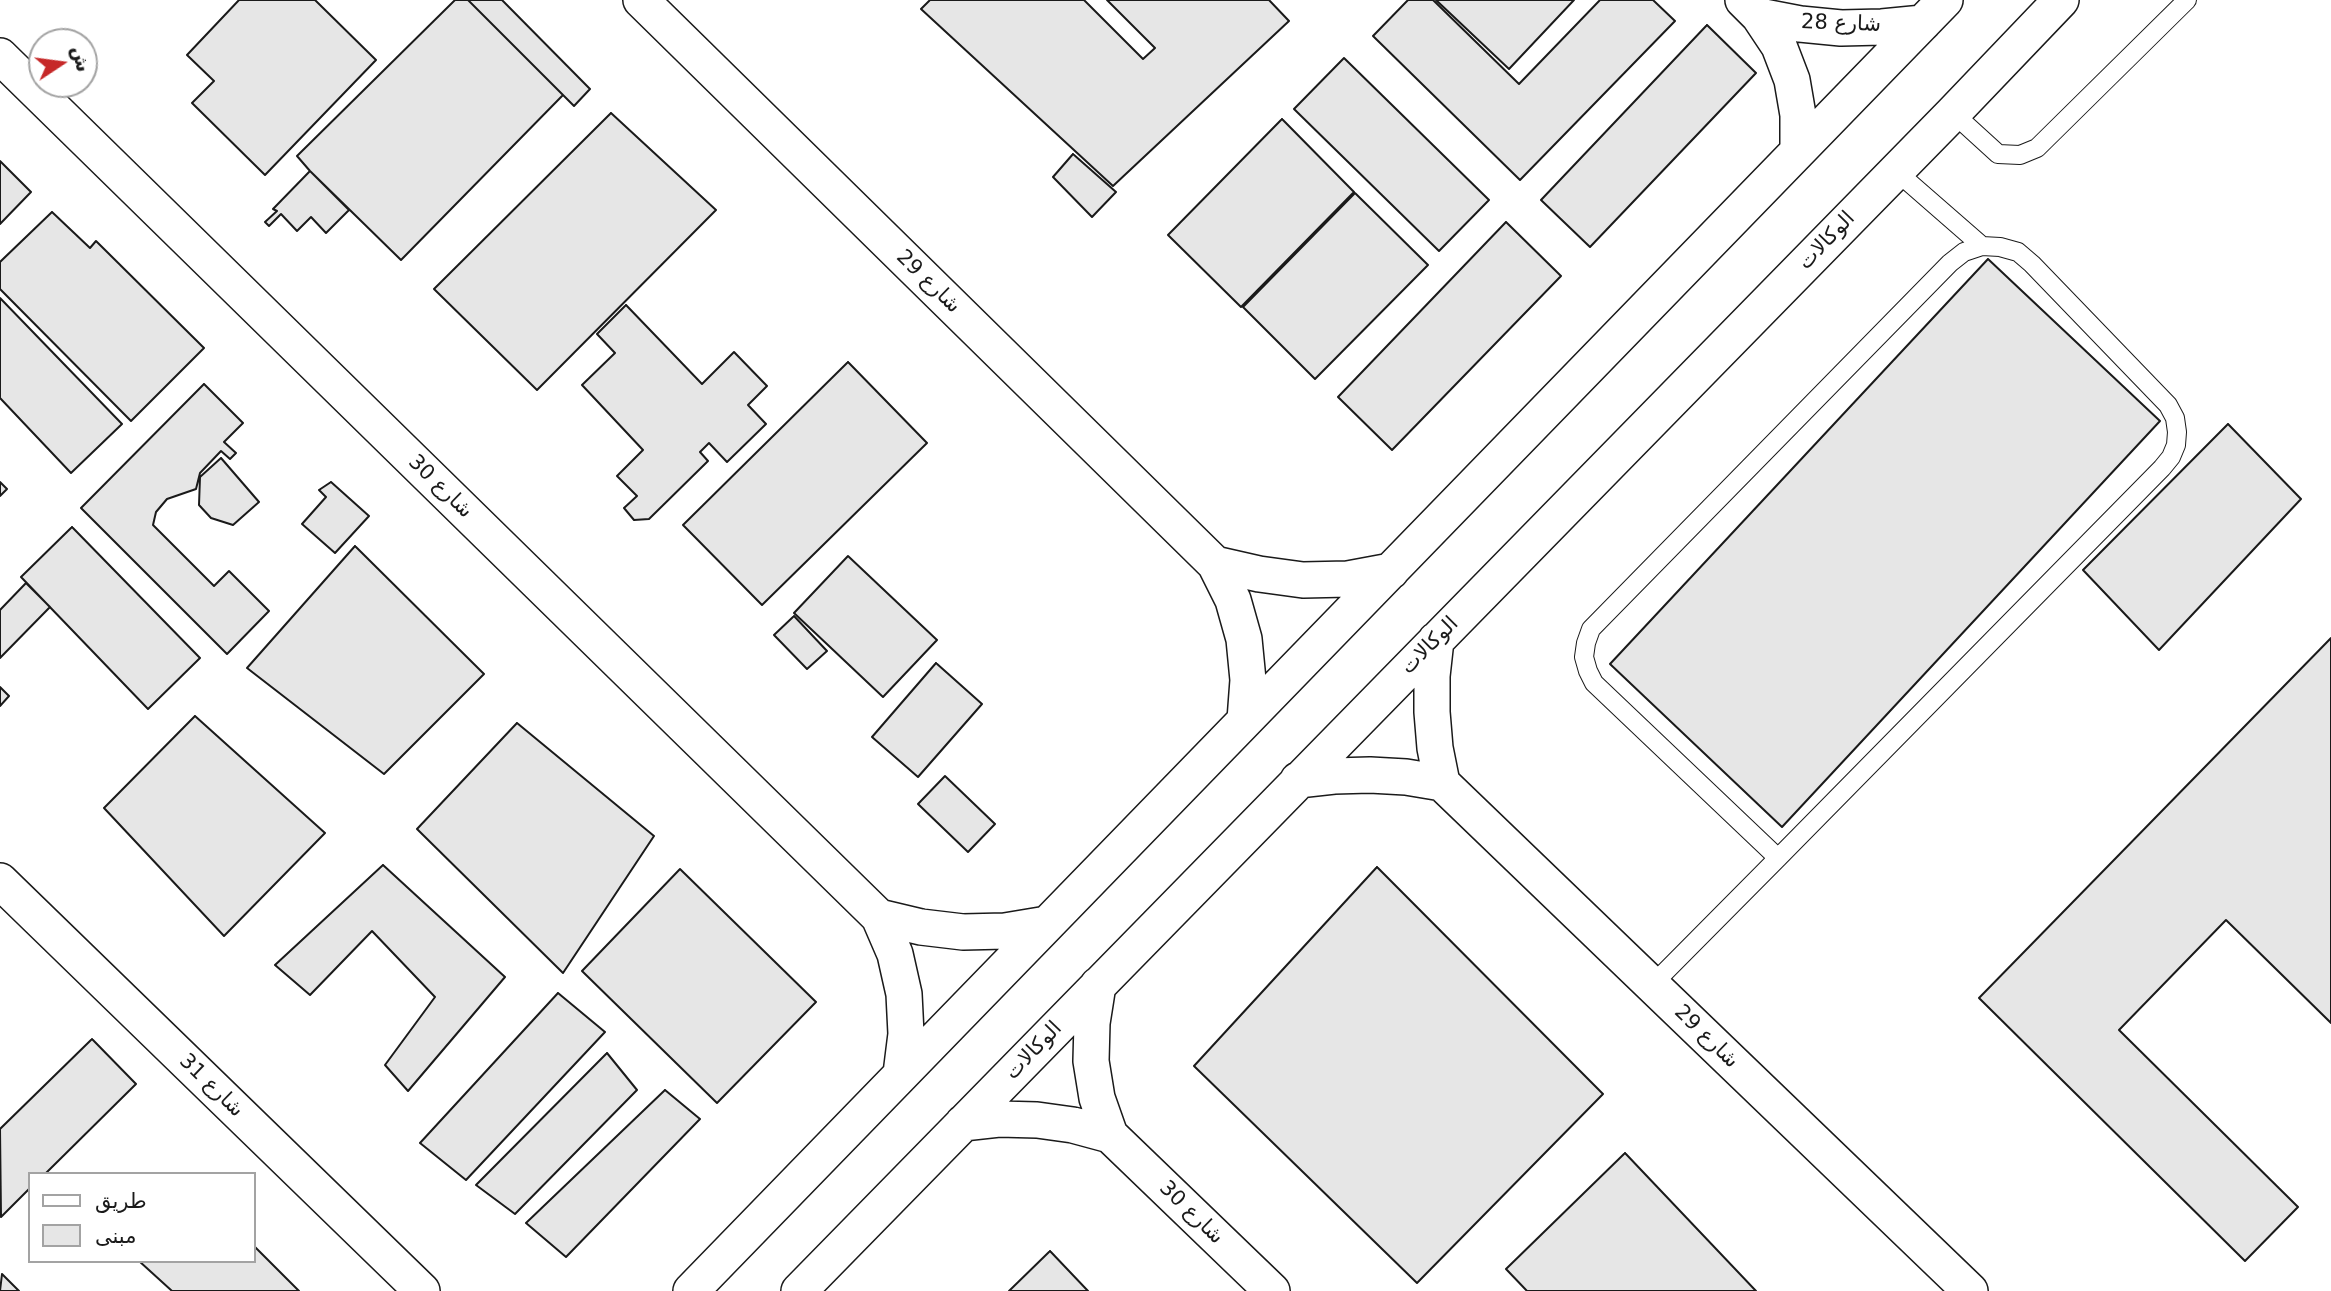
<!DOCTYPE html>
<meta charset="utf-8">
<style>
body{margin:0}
#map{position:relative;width:2331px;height:1291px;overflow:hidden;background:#fff;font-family:"DejaVu Sans",Vazirmatn,sans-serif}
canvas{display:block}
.legend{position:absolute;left:28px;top:1172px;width:228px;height:91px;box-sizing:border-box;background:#fff;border:2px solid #a3a3a3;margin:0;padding:9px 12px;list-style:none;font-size:21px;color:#1a1a1a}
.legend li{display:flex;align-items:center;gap:14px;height:35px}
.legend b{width:35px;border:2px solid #a3a3a3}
.north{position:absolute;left:28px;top:28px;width:70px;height:70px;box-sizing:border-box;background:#fff;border:2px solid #a3a3a3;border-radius:50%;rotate:77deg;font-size:19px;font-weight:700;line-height:28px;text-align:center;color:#1a1a1a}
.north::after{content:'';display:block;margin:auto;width:24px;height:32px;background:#c62828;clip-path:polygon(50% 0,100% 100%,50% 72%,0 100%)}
</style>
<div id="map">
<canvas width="2331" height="1291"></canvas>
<ul class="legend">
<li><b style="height:9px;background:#fff"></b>طريق</li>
<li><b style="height:19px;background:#e6e6e6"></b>مبنى</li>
</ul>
<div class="north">ش</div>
</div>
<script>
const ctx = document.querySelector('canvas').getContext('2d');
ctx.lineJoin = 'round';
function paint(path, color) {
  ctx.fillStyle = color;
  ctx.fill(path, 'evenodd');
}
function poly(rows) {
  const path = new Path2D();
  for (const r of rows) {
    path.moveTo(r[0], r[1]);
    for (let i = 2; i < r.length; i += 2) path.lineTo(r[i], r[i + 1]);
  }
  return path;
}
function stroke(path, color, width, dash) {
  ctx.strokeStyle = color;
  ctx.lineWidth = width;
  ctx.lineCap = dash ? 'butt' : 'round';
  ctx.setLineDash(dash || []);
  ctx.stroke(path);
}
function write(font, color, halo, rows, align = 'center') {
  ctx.font = font + ' "DejaVu Sans",Vazirmatn,sans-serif';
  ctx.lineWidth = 5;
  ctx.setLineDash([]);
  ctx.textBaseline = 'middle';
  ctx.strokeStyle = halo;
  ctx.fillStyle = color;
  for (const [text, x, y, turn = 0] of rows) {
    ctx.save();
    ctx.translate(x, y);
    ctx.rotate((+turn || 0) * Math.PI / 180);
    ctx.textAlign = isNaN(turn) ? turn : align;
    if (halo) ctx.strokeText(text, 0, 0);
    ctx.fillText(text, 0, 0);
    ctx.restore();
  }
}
const building = poly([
 [239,0,315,0,376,60,265,175,192,103,214,81,187,55,239,0],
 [455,0,468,0,563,95,401,260,310,171,297,156,455,0],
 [468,0,502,0,590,89,574,106,468,0],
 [930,0,1084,0,1143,59,1155,48,1107,0,1269,0,1289,21,1113,186,921,9,930,0],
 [1408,0,1433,0,1519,84,1600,0,1653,0,1675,21,1520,180,1373,36,1408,0],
 [1436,0,1574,0,1509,69,1436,0],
 [1707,25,1756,73,1590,247,1541,200,1707,25],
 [1344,58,1489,200,1439,251,1294,109,1344,58],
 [611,113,716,210,537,390,434,289,611,113],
 [1282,119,1354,192,1241,307,1168,235,1282,119],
 [1073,154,1116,192,1092,217,1053,177,1073,154],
 [0,161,31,192,0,224,0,161],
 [310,171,349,210,326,233,311,217,297,231,281,214,269,226,265,222,277,211,273,209,310,171],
 [1355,193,1428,265,1315,379,1243,307,1355,193],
 [52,212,90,248,96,241,204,348,131,421,0,289,0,262,52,212],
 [1506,222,1561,276,1392,450,1338,397,1506,222],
 [1988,259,2160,421,1782,827,1610,664,1988,259],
 [0,298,122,424,71,473,0,398,0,298],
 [626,305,702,384,734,352,767,386,748,405,766,424,727,462,709,443,700,452,708,461,649,519,634,520,624,508,637,496,617,476,643,450,582,385,615,353,597,334,626,305],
 [848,362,927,443,762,605,683,525,848,362],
 [204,384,243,423,224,442,236,453,230,459,221,451,200,473,196,489,167,499,156,512,153,525,214,586,229,571,269,611,227,654,81,508,204,384],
 [2228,424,2301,499,2159,650,2083,570,2228,424],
 [221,458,259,502,233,525,211,518,199,505,200,477,221,458],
 [0,482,7,489,0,496,0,482],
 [331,482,369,516,335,553,302,524,326,497,319,490,331,482],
 [72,527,200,658,148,709,21,577,72,527],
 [355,546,484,674,384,774,247,668,355,546],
 [848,556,937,640,883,697,794,613,848,556],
 [26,583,50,607,0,658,0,610,26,583],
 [794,616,827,651,807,669,774,635,794,616],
 [2331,638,2331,1023,2226,920,2119,1030,2298,1207,2245,1261,1979,998,2331,638],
 [936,663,982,704,918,777,872,737,936,663],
 [0,687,9,696,0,706,0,687],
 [195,716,325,833,224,936,104,808,195,716],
 [517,723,654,836,563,973,417,829,517,723],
 [945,776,995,824,968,852,918,804,945,776],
 [383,865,505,977,408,1091,385,1065,435,997,372,931,310,995,275,965,383,865],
 [1377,867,1603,1094,1417,1283,1194,1066,1377,867],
 [680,869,816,1002,717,1103,582,971,680,869],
 [558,993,605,1032,466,1180,420,1143,558,993],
 [92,1039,136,1084,45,1174,30,1174,30,1188,1,1217,0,1129,92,1039],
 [607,1053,637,1090,515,1214,476,1185,607,1053],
 [665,1090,700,1119,566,1257,526,1223,665,1090],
 [1625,1153,1756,1291,1527,1291,1506,1269,1625,1153],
 [254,1246,299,1291,172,1291,139,1261,254,1261,254,1246],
 [1050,1251,1088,1291,1009,1291,1050,1251],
 [2,1274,19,1291,0,1291,2,1274]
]);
paint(building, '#e6e6e6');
stroke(building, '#1a1a1a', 2);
const service = poly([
 [1953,113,1998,154,2020,155,2037,148,2187,0],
 [1896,171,1982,246],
 [1652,985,1778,858,2162,468,2171,457,2176,445,2177,432,2175,418,2168,405,2032,264,2018,252,2000,247,1982,246,1964,252,1950,263,1591,629,1586,643,1584,657,1588,671,1594,683,1778,858]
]);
const minor = poly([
 [641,0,1215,564,1233,600,1244,639,1248,680,1245,720],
 [1743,0,1759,16,1779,46,1792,80,1798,115,1798,151],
 [1759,16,1800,24,1841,28,1882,27,1923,23],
 [0,56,879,917,895,954,904,994,906,1034,901,1074],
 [1215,564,1259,574,1303,580,1348,579,1391,571],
 [1436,640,1432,676,1432,712,1435,748,1442,783,1970,1291],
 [1298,780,1334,776,1370,775,1406,777,1442,783],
 [0,881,422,1291],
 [879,917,921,927,963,932,1005,931,1047,924],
 [1098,985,1092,1023,1091,1061,1097,1098,1110,1135,1272,1291],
 [963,1123,999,1119,1037,1120,1073,1125,1110,1135],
 [691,1291,1945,0],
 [799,1291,1953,113,2061,0]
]);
stroke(service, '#1a1a1a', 20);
stroke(minor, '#1a1a1a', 38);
stroke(service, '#fff', 18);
stroke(minor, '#fff', 35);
write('21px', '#1a1a1a', '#fff', [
 ["شارع 28",1841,24,2],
 ["الوكالات",1827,241,-46],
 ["شارع 29",928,282,44],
 ["شارع 30",440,487,44],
 ["الوكالات",1430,646,-45],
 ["شارع 29",1706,1037,44],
 ["الوكالات",1034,1051,-46],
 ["شارع 31",211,1086,44],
 ["شارع 30",1191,1213,44]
]);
</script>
